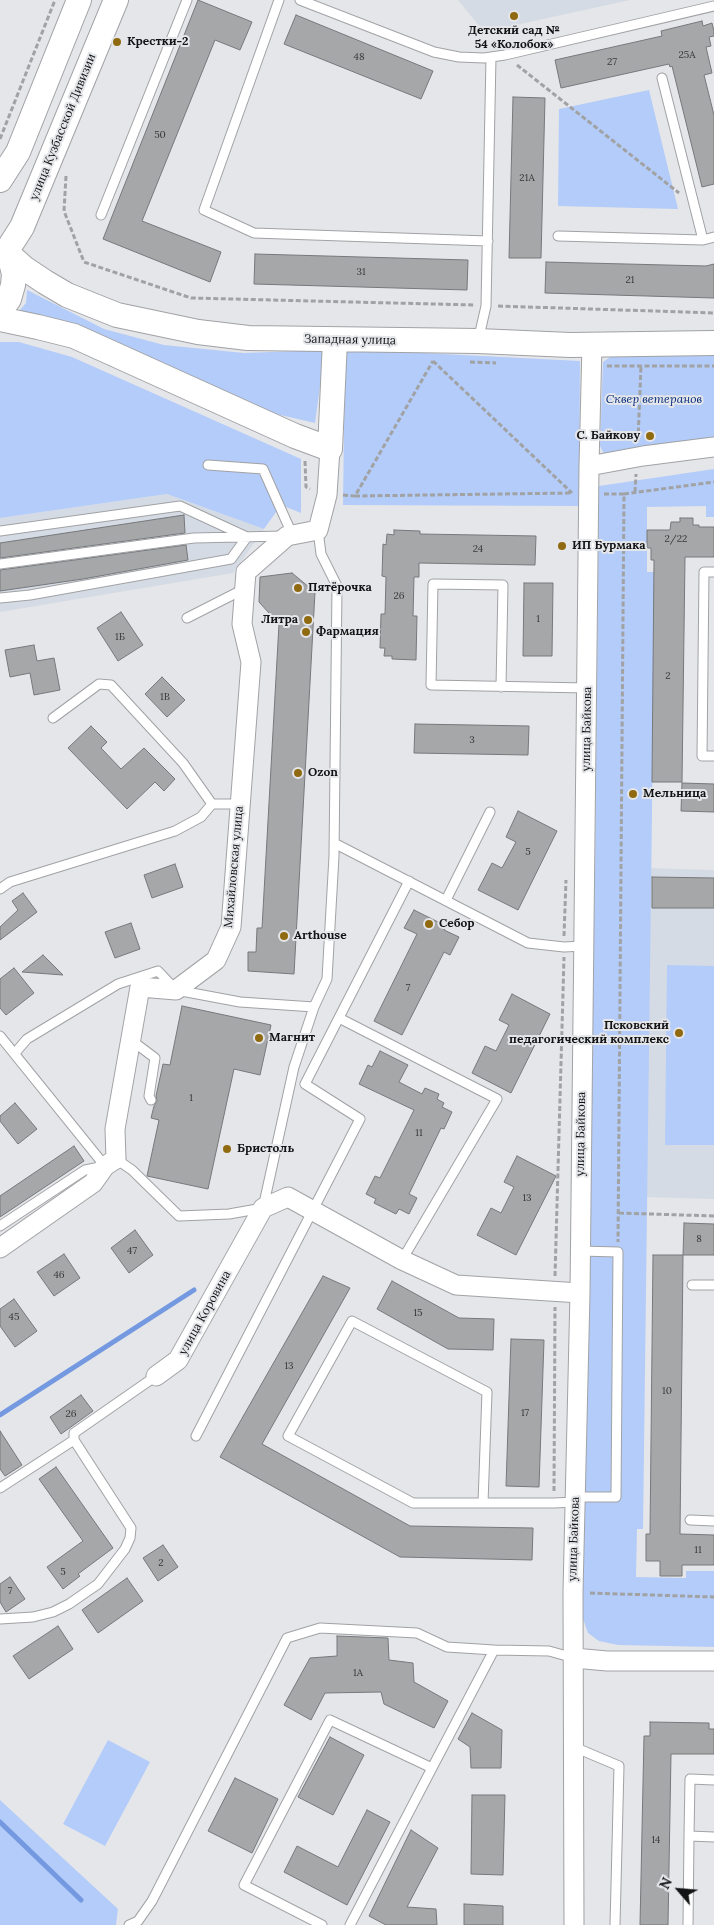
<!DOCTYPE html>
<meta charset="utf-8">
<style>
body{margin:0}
#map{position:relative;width:714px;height:1925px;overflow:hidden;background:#e5e6e9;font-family:Lora,serif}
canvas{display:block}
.north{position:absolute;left:654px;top:1865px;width:50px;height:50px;-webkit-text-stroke:4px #e5e6e9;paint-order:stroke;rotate:297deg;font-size:14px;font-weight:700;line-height:20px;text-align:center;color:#121314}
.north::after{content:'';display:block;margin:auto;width:18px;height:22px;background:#121314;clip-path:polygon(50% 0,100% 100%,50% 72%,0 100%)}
</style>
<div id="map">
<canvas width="714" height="1925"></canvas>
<div class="north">N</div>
</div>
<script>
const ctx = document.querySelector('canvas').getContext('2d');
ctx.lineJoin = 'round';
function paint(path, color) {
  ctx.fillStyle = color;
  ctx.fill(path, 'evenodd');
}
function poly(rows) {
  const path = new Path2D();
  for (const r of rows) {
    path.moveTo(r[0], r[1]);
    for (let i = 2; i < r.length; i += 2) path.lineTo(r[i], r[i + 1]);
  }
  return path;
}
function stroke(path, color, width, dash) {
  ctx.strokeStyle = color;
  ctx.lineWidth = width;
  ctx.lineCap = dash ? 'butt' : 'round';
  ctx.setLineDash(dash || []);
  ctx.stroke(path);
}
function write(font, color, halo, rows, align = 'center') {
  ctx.font = font + ' Lora,serif';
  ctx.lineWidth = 4;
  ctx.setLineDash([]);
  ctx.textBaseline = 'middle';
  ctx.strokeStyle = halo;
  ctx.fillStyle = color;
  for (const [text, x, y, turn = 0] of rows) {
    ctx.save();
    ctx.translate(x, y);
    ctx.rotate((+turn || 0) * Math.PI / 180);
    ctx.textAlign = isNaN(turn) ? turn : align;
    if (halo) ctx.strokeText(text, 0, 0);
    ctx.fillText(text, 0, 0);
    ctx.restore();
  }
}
paint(poly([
 [458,0,630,0,484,32],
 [167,494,264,529,233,573,0,612,0,518],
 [645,868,714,870,714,1199,642,1197]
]), '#d5dbe4');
paint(poly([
 [649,90,678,209,558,206,559,109],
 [27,290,104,329,164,345,244,353,325,350,315,423,276,414,117,345,19,311,26,303],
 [0,342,19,342,72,357,301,459,301,513,281,505,264,529,167,494,0,518],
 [345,349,580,361,579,506,343,505],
 [622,349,714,349,714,443,606,458,600,446,603,362],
 [714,469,714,517,706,517,706,506,647,507,647,572,655,572,643,1529,637,1529,636,1577,686,1578,686,1571,714,1571,714,1647,618,1645,599,1641,588,1633,581,1613,595,873,599,486],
 [667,965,714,966,714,1145,665,1145],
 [108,1740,150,1762,105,1846,63,1824],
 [0,1800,118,1909,116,1925,0,1925]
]), '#b4ccf9');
stroke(poly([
 [0,1415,194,1290],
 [0,1822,81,1900]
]), '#7499e0', 5);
const building = poly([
 [198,0,252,22,240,50,215,40,142,221,221,252,210,282,103,239,198,0],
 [296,15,433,71,421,99,284,44,296,15],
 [702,21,703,26,712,23,714,31,714,36,709,37,711,46,706,47,712,73,704,75,714,115,714,184,702,187,672,66,670,67,669,64,561,88,555,60,662,36,661,31,702,21],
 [513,97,545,98,541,258,509,258,513,97],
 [255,254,468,260,467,290,254,284,255,254],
 [546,262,706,266,714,264,714,298,545,293,546,262],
 [184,515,185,533,0,558,0,543,184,515],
 [680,518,693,518,693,525,699,525,699,527,714,527,714,557,685,557,682,782,652,782,654,560,651,560,651,548,647,548,647,530,670,530,671,522,680,522,680,518],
 [394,530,420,531,420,534,536,536,535,565,419,563,419,577,414,577,413,616,417,616,416,660,392,659,392,656,384,656,385,648,380,648,381,614,385,614,386,577,382,576,383,544,386,545,387,534,394,535,394,530],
 [186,545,188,560,83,579,0,591,0,570,186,545],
 [292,573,315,592,294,974,248,971,248,952,256,952,257,928,262,928,279,624,259,602,260,577,292,573],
 [524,583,553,583,552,656,523,656,524,583],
 [121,612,143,645,118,661,97,628,121,612],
 [34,645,37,661,54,658,60,690,34,695,30,673,10,677,5,650,34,645],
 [162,677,185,700,167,717,145,694,162,677],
 [415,724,529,726,528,755,414,753,415,724],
 [91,726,107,742,101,748,121,769,144,748,175,779,164,791,155,782,127,809,68,748,91,726],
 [682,783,714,784,714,812,681,811,682,783],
 [518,811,557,831,518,910,478,890,492,863,502,868,516,842,506,837,518,811],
 [175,864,183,887,152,898,144,875,175,864],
 [652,877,714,878,714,908,652,908,652,877],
 [23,893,37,912,0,940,0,927,18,910,12,901,23,893],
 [414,910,446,926,444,930,459,937,450,955,444,952,402,1035,374,1021,417,934,404,928,414,910],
 [131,923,140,949,115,958,105,932,131,923],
 [43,955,63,975,22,972,43,955],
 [14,968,34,993,6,1015,0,1008,0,979,14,968],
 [512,994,550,1014,511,1093,472,1073,485,1046,496,1051,509,1025,499,1020,512,994],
 [182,1006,271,1025,260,1075,234,1069,208,1189,147,1176,159,1120,151,1118,154,1106,157,1101,156,1096,163,1064,170,1065,182,1006],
 [380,1051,408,1065,399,1082,422,1094,425,1088,439,1094,437,1099,444,1103,442,1107,452,1112,444,1129,441,1128,409,1194,417,1198,409,1214,399,1209,396,1214,374,1203,376,1199,366,1194,375,1176,380,1178,414,1110,359,1084,368,1065,372,1067,380,1051],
 [15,1103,37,1129,18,1144,0,1121,0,1116,15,1103],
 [74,1146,84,1161,0,1217,0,1196,74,1146],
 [517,1156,556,1176,516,1255,477,1235,491,1208,501,1213,514,1187,504,1182,517,1156],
 [684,1223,714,1224,714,1255,683,1255,684,1223],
 [135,1230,153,1255,129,1273,111,1248,135,1230],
 [64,1254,80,1278,54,1296,37,1272,64,1254],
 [653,1255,683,1255,680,1534,714,1535,714,1565,682,1565,682,1576,660,1576,660,1561,646,1561,646,1534,650,1534,653,1255],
 [323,1276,350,1288,262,1444,410,1526,533,1528,532,1560,400,1557,220,1457,323,1276],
 [392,1281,459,1318,494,1319,493,1350,448,1349,377,1309,392,1281],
 [14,1299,37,1331,15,1347,0,1326,0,1309,14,1299],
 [511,1339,544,1340,539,1487,506,1486,511,1339],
 [81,1395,93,1411,61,1434,50,1417,81,1395],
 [0,1431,22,1465,5,1476,0,1469,0,1431],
 [56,1467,113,1548,78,1574,80,1576,63,1589,47,1567,83,1541,39,1479,56,1467],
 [163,1545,178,1567,158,1581,143,1558,163,1545],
 [10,1577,25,1599,6,1612,0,1602,0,1584,10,1577],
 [127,1578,143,1601,98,1633,82,1610,127,1578],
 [58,1626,73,1649,29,1679,13,1656,58,1626],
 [337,1636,388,1638,389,1660,413,1663,414,1682,448,1701,434,1728,384,1704,381,1692,325,1693,311,1720,284,1705,310,1658,337,1656,337,1636],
 [472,1713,502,1730,501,1768,471,1768,470,1747,458,1739,472,1713],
 [650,1722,709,1723,709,1729,714,1729,714,1754,671,1754,668,1925,640,1925,644,1736,650,1736,650,1722],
 [330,1737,364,1755,333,1815,298,1797,330,1737],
 [235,1778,278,1799,252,1853,208,1831,235,1778],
 [472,1795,505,1795,503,1875,471,1874,472,1795],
 [367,1810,390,1822,347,1905,284,1872,297,1846,338,1867,367,1810],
 [411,1830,438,1848,407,1907,436,1909,437,1925,386,1925,369,1916,411,1830],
 [464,1904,503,1906,503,1925,464,1925,464,1904]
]);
paint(building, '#a5a7a9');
stroke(building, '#77787b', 1);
const service = poly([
 [279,0,204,210,254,233,488,241],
 [300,0,434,52,459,57,484,58,505,55,714,6],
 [662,78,703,240],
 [101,215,187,0],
 [558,236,703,240,714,237],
 [478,341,486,306,491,57],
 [208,465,263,469,292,534],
 [0,531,180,506,247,537,231,559,30,595,0,598],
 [0,564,194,538,284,536],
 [714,572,704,572,702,756,714,756],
 [187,618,244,589],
 [501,687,503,585,433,584,431,685,587,688],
 [53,718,99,684,111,685,183,763,212,804],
 [334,843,528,943,564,947,584,946],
 [0,889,10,882,175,831,201,817,212,804,240,804],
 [446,900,490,812],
 [339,1018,497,1099,402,1260],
 [0,1036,105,1166,85,1170,0,1226],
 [131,1040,155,1058,149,1096,151,1100],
 [15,1053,27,1039,118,984,158,971,176,990,240,1002,314,1007],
 [116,1159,132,1170,179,1216,229,1214,263,1208,294,1067,314,1007,327,979,334,856,337,586,321,554,318,530],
 [692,1285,714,1285],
 [196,1436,360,1119,305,1084,409,881],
 [0,1488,74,1440],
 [575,1497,616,1497,618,1252,580,1251],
 [483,1503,487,1392,352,1321,288,1436,413,1503,554,1503,575,1502],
 [690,1520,714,1521],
 [0,1619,33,1617,53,1612,69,1604,98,1584,125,1549,130,1538,131,1528,74,1440,74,1433,156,1376],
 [574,1747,619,1766,615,1925],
 [432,1768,494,1650,549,1651,574,1658],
 [714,1780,690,1779,689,1836,714,1837],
 [129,1925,138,1921,152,1901,287,1638,320,1628,417,1633,447,1647,494,1650],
 [322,1925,244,1885,330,1720,432,1768,350,1925],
 [688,1925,689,1836]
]);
const minor = poly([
 [589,466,643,456,714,447],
 [0,1248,93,1183,105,1166,116,1159,115,1129,140,987,176,990,216,960,231,927,251,662,242,624,246,572,287,536,318,530,327,495,330,449],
 [156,1376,178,1360,263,1208,288,1197,402,1260,456,1285,580,1293],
 [574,1658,607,1661,714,1661],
 [574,1925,573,1592,580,1293,589,466,592,344]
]);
const tertiary = poly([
 [116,0,22,227,6,252,24,268,45,282,67,295,117,315,198,332,248,338,478,341,570,345,714,343],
 [0,180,18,152,79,0],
 [0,311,9,299,13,285,14,274,11,262,5,251],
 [0,319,38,327,74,336,295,436,330,449,335,340]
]);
stroke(service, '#a1a2a5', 11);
stroke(minor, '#a1a2a5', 21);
stroke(tertiary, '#a1a2a5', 26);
stroke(poly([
 [517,65,679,193],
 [0,139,55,0],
 [66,176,64,211,84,262,191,298,474,305],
 [498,306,714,313],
 [433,361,572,493],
 [470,362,496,363],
 [607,366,714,366],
 [638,440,641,366],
 [305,461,306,487,310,489],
 [635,492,636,474],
 [604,494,624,494,618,1242],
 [624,494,714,482],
 [343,495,355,496,433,361],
 [355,496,572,493],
 [564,936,566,880],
 [619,1213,714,1216],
 [555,1276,564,957],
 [554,1491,555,1307],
 [590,1593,714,1597]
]), '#a1a2a4', 3, [5, 2.5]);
stroke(service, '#fff', 9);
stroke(minor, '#fff', 19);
stroke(tertiary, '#fff', 24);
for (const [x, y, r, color] of [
 [514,16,5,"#906a10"],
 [117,42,5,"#906a10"],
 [650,436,5,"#906a10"],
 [562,546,5,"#906a10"],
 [298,588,5,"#906a10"],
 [308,620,5,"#906a10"],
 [306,632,5,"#906a10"],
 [298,773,5,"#906a10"],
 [633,794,5,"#906a10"],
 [429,924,5,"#906a10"],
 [284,936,5,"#906a10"],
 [679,1033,5,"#906a10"],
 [259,1038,5,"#906a10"],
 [227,1149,5,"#906a10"]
]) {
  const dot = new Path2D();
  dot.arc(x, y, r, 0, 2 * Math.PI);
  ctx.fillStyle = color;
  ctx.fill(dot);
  stroke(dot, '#e5e6e9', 2);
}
write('10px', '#373839', null, [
 ["25А",687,55],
 ["48",359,57],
 ["27",612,62],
 ["50",160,135],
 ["21А",527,178],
 ["31",361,272],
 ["21",630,280],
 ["2/22",676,539],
 ["24",478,549],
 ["26",399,596],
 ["1",538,619],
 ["1Б",120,637],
 ["2",668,676],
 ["1В",165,697],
 ["3",472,740],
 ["5",528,852],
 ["7",408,988],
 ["1",191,1098],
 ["11",419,1133],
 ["13",527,1198],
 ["8",699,1239],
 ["47",132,1251],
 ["46",59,1275],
 ["15",418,1313],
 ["45",14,1317],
 ["13",289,1366],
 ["10",667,1391],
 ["17",525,1413],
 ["26",71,1414],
 ["11",698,1550],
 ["2",161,1563],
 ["5",63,1572],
 ["7",10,1591],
 ["1А",358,1673],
 ["14",656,1840]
]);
write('bold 12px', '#121314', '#e5e6e9', [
 ["Детский сад №",514,31,"center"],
 ["54 «Колобок»",514,45,"center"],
 ["Крестки-2",127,42],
 ["С. Байкову",640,436,"right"],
 ["ИП Бурмака",572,546],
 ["Пятёрочка",308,588],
 ["Литра",298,620,"right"],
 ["Фармация",316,632],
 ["Ozon",308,773],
 ["Мельница",643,794],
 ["Себор",439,924],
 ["Arthouse",294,936],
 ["Псковский",669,1026,"right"],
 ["педагогический комплекс",669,1040,"right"],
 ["Магнит",269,1038],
 ["Бристоль",237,1149]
], 'left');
write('12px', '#121314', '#e5e6e9', [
 ["улица Кузбасской Дивизии",63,127,-68],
 ["Западная улица",350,340,1],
 ["улица Байкова",587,729,-89],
 ["Михайловская улица",234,867,-85],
 ["улица Байкова",581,1134,-89],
 ["улица Коровина",205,1313,-61],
 ["улица Байкова",574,1539,-88]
]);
write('italic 12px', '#052b7c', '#e5e6e9', [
 ["Сквер ветеранов",654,400]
]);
</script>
